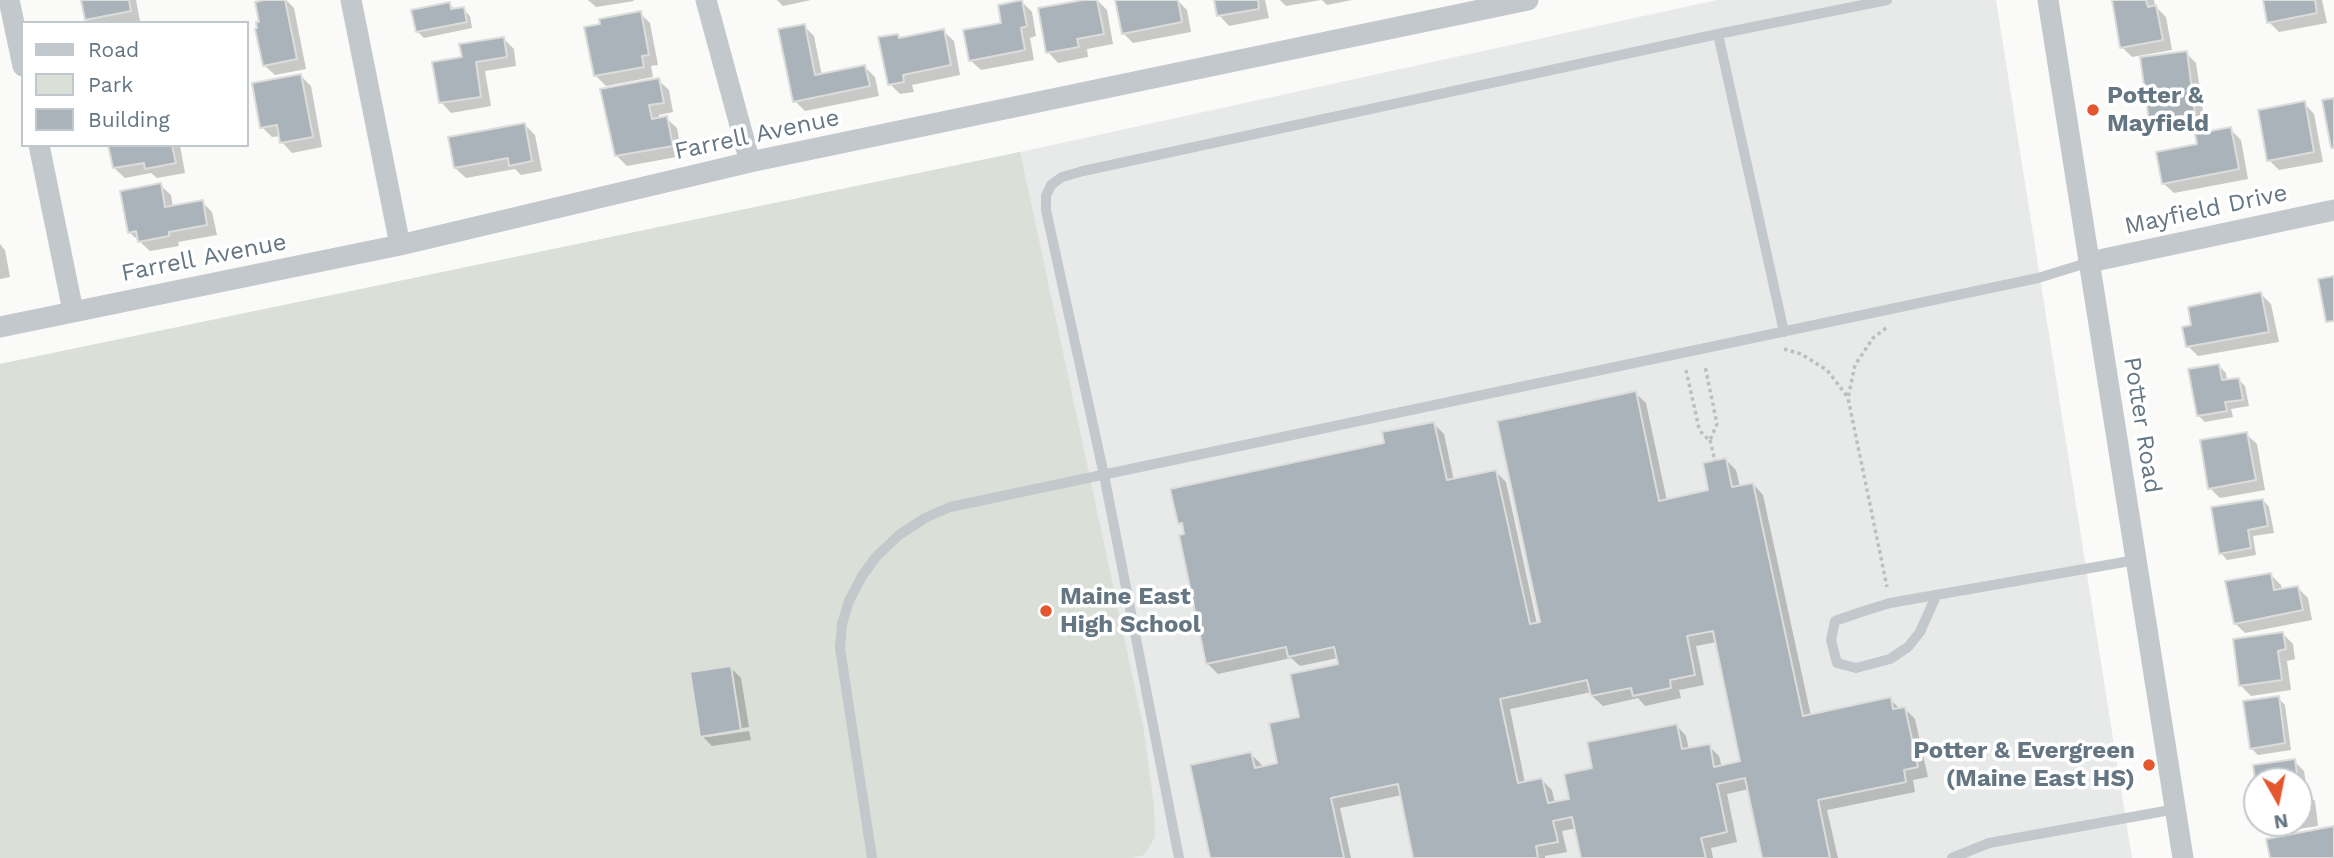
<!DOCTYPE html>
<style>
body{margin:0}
#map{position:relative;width:2334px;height:858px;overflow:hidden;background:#fafaf8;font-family:"Work Sans",sans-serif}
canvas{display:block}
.legend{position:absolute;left:21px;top:21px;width:228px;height:126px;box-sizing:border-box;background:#fff;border:2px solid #c1c8cd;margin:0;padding:9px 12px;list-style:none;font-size:21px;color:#657683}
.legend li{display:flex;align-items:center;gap:14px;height:35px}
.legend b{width:35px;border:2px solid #c1c8cd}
.north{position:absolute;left:2243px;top:767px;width:70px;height:70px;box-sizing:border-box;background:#fff;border:2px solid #c1c8cd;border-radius:50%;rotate:171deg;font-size:19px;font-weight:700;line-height:28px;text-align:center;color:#657683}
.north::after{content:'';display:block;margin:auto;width:24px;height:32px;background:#e4572e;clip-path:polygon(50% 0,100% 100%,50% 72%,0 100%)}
</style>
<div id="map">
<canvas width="2334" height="858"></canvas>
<ul class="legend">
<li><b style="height:9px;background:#c3c8cc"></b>Road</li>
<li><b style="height:19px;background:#dadfd7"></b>Park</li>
<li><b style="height:19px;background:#aab3b9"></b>Building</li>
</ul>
<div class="north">N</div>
</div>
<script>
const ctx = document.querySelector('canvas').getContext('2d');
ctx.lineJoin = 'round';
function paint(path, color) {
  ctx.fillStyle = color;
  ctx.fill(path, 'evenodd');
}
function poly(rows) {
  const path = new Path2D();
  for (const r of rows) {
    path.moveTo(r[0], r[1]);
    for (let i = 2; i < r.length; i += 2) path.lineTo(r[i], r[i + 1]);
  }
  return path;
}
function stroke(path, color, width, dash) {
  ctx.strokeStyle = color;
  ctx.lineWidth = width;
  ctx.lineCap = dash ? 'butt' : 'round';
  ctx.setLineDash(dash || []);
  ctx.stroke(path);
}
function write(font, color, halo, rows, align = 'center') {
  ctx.font = font + ' "Work Sans",sans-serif';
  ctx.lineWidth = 7;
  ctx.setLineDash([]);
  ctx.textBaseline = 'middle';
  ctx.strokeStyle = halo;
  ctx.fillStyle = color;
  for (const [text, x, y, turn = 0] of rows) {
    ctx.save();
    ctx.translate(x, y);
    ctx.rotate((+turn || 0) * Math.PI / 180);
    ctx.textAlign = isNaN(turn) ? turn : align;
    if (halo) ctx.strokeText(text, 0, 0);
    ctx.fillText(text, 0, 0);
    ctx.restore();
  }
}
paint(poly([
 [1717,0,1996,0,2132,858,0,858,0,364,1020,152]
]), '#e8e9e9');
paint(poly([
 [1020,152,1143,726,1154,805,1155,837,1144,855,1132,858,0,858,0,364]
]), '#dadfd7');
paint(poly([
 [83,0,136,0,140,21,90,23,86,19],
 [274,0,286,0,294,8,306,69,275,75,264,65],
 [588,0,633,0,634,1,596,7],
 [777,0,811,0,783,6],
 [1093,0,1097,0,1107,10,1113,44,1087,49,1088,57,1058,63,1048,52],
 [1117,0,1177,0,1187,10,1191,32,1133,43,1123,33],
 [1216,0,1265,0,1269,18,1229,26,1219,15],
 [1280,0,1321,0,1286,6],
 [1322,0,1352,0,1327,5],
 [2113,0,2154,0,2155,6,2166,17,2172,50,2132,57,2122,47],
 [2265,0,2322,0,2327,23,2279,32,2269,22],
 [1022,2,1032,12,1036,36,1030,38,1034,60,981,70,970,60],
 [449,4,456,10,463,9,470,16,472,28,424,38,417,31],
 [640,13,650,23,658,65,651,66,653,77,606,86,595,75],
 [804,26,814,36,822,76,865,67,875,77,879,96,805,111,795,101],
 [943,31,954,41,960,75,912,85,914,92,900,94,890,84,897,35,901,39],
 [503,38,514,49,516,66,485,71,491,106,451,113,441,102,464,59],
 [2186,53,2196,63,2205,124,2161,130,2151,120],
 [301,76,311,86,322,147,292,153,282,142,281,136,272,137,262,127],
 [658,80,669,90,673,112,659,115,659,119,666,118,677,128,682,156,627,166,617,156],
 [2304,103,2314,114,2323,162,2279,170,2269,160],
 [525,125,535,135,542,171,521,175,515,169,466,178,455,168],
 [2230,129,2241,140,2248,179,2174,193,2163,183,2199,146],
 [110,145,180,145,185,173,157,178,151,173,125,178,114,168],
 [160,185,171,195,173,207,202,202,212,212,217,235,178,242,179,246,150,251,129,232],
 [0,244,5,250,10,277,0,279],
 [2261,294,2271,304,2279,342,2198,356,2188,346],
 [2219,366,2226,373,2227,381,2239,380,2245,386,2249,406,2231,409,2233,417,2205,422,2198,415],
 [1635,393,1646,403,1667,501,1710,492,1726,460,1736,470,1740,487,1753,484,1763,495,1811,716,1890,699,1901,710,1905,709,1915,719,1928,777,1913,780,1915,792,1827,810,1838,858,1763,858,1749,789,1727,794,1737,842,1711,848,1713,858,1583,858,1577,828,1562,831,1567,852,1545,856,1545,858,1415,858,1402,795,1340,808,1351,858,1211,858,1251,754,1261,764,1262,768,1279,764,1301,718,1340,665,1338,658,1300,666,1291,658,1218,674,1207,663,1186,535,1185,529,1179,523,1386,445,1434,424,1444,434,1454,481,1496,472,1506,482,1537,624,1543,623],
 [1717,642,1742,763,1722,767,1719,756,1709,746,1689,750,1686,736,1676,725,1594,769,1571,801,1555,804,1552,790,1542,780,1525,783,1510,709,1592,692,1592,696,1603,706,1638,698,1645,706,1681,698,1679,690,1704,685,1696,646],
 [2246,434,2257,444,2265,490,2220,498,2210,488],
 [2263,500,2269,507,2274,533,2253,536,2256,555,2227,560,2221,553],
 [2270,574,2281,585,2282,591,2298,588,2308,598,2312,620,2245,633,2235,623],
 [2283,634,2293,644,2295,659,2287,661,2291,690,2251,696,2241,686],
 [731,668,741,678,749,727,708,734,708,737,749,731,751,740,712,746,702,736],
 [2278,698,2285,705,2291,750,2258,755,2251,748],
 [2294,761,2304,771,2306,784,2299,785,2299,781,2257,781,2255,767],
 [2304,791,2315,801,2318,826,2273,833,2264,823,2299,823,2299,792]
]), '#0003');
const building = poly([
 [81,0,129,0,131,11,85,20,81,0],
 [264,0,285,0,297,59,263,66,255,29,257,28,256,22,259,22,255,2,264,0],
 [1022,0,1027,26,1021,28,1025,50,969,61,963,30,1001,23,998,5,1022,0],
 [1083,0,1097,0,1104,34,1077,39,1079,47,1046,53,1038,8,1083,0],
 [1115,0,1178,0,1182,22,1122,34,1115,0],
 [1214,0,1258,0,1259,9,1217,16,1214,0],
 [2112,0,2146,0,2148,7,2156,5,2163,40,2120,48,2112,0],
 [2263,0,2315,0,2317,13,2267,23,2263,0],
 [450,2,451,9,464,7,467,22,416,32,411,10,450,2],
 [641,11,649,55,642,56,644,67,594,76,584,27,600,24,599,19,641,11],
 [805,24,815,75,865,65,870,86,793,102,778,29,805,24],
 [944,29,951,65,903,75,904,82,888,85,878,37,898,34,899,38,944,29],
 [504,37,507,57,476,62,481,97,439,103,432,62,462,57,459,44,504,37],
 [2187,51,2195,114,2149,121,2140,57,2187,51],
 [301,74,313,137,280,143,277,125,260,128,252,83,301,74],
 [659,78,664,103,649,105,652,119,667,116,673,146,615,156,600,89,659,78],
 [2334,98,2334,148,2331,148,2322,100,2334,98],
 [2305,101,2314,152,2267,161,2258,110,2305,101],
 [525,123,532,161,509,166,508,158,454,168,448,137,525,123],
 [2231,127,2239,169,2162,184,2156,152,2197,144,2195,134,2231,127],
 [108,145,172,145,176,163,145,169,144,163,113,168,108,145],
 [161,183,165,207,203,200,207,225,169,232,169,236,138,242,136,231,128,233,120,191,161,183],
 [2334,276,2334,321,2326,322,2318,279,2334,276],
 [2261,292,2269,332,2186,347,2182,327,2191,325,2188,307,2261,292],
 [2219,364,2222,380,2239,378,2243,400,2225,402,2227,411,2197,416,2188,369,2219,364],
 [1636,391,1659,501,1708,490,1703,463,1726,458,1732,487,1753,483,1803,716,1891,697,1893,709,1905,707,1918,767,1904,770,1906,782,1818,800,1830,858,1762,858,1745,778,1717,784,1727,832,1701,838,1706,858,1581,858,1572,817,1553,821,1558,842,1536,846,1538,858,1413,858,1398,784,1331,798,1344,858,1210,858,1190,765,1251,752,1255,768,1277,763,1269,723,1299,717,1290,674,1338,664,1334,647,1288,657,1286,647,1206,664,1179,535,1184,534,1182,523,1178,524,1170,489,1384,443,1382,432,1434,422,1447,480,1496,470,1530,624,1540,622,1497,421,1636,391],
 [1713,631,1740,761,1714,767,1710,744,1682,749,1677,724,1587,742,1592,768,1564,774,1569,799,1548,803,1542,778,1518,783,1500,699,1587,680,1591,696,1631,688,1633,696,1671,688,1670,680,1695,675,1687,636,1713,631],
 [2247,432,2256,480,2208,489,2200,440,2247,432],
 [2263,499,2268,526,2248,530,2251,548,2219,554,2211,507,2263,499],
 [2271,573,2274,590,2298,586,2303,610,2234,624,2225,581,2271,573],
 [2283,632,2286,649,2278,651,2282,680,2239,686,2233,639,2283,632],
 [731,666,741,730,700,737,690,672,731,666],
 [2279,696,2285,743,2250,749,2243,701,2279,696],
 [2295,759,2297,774,2287,776,2288,781,2257,781,2257,794,2253,765,2295,759],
 [2305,789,2309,816,2299,818,2299,790,2305,789],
 [2334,826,2334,858,2270,858,2266,839,2334,826]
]);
paint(building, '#aab3b9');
stroke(building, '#dcdcda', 2);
stroke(poly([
 [1886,328,1873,338,1855,365,1848,398,1887,587],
 [1784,349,1801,354,1827,370,1847,396],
 [1686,370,1699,428,1703,435,1710,440,1717,424,1705,366],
 [1710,440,1715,461]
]), '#bbbfc2', 3.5, [3.5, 3.5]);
stroke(poly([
 [1718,34,1784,332],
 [1936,596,1920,632,1908,647,1890,659,1856,668,1837,663,1831,640,1835,621,1864,611,1890,603,2136,560],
 [872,858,840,648,842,624,849,601,862,576,876,557,899,535,925,518,950,507,2038,278,2090,262],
 [1179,858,1104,475,1046,210,1046,196,1051,185,1062,177,1083,171,1718,34,1887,0],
 [1952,858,1989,843,2176,809]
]), '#c3c8cc', 10);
stroke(poly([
 [9,0,23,66],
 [351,0,400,245],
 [706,0,750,162],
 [2048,0,2183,858],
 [39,145,73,311],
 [2090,262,2334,210],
 [0,327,400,245,750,162,1528,0]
]), '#c3c8cc', 21);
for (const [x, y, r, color] of [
 [2093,110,7,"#e4572e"],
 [1046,611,7,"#e4572e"],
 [2149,765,7,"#e4572e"]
]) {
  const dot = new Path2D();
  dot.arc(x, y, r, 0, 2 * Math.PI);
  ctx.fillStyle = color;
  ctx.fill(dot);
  stroke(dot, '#fff', 2.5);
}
write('bold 24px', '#657683', '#fff', [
 ["Potter &",2107,96],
 ["Mayfield",2107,124],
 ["Maine East",1060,597],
 ["High School",1060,625],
 ["Potter & Evergreen",2135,751,"right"],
 ["(Maine East HS)",2135,779,"right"]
], 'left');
write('24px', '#657683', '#fff', [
 ["Farrell Avenue",757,135,-12],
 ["Mayfield Drive",2206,210,-12],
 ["Farrell Avenue",204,258,-11],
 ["Potter Road",2142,425,81]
]);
</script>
